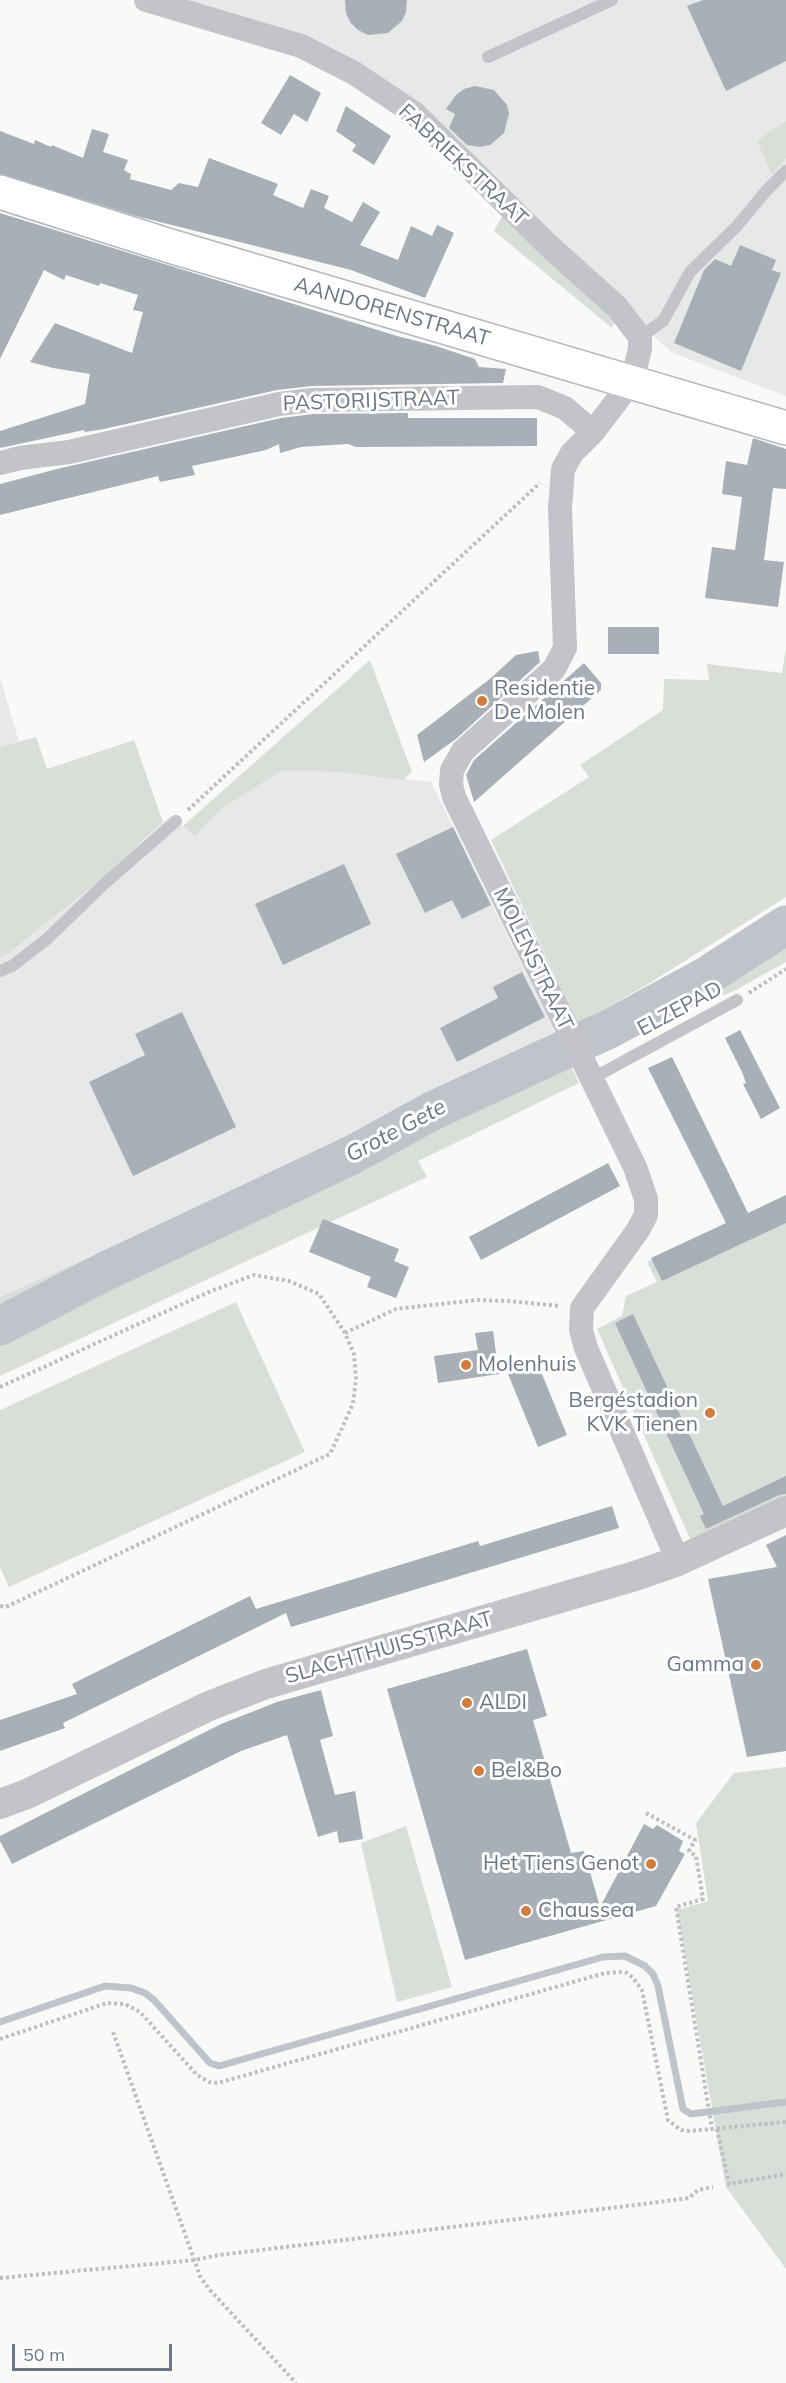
<!DOCTYPE html>
<meta charset="utf-8">
<style>
body{margin:0}
#map{position:relative;width:786px;height:2383px;overflow:hidden;background:#f9faf8;font-family:Mulish,sans-serif}
canvas{display:block}
.scale{position:absolute;left:12px;top:2344px;width:160px;height:27px;box-sizing:border-box;border:3px solid #6c7686;border-top:0;padding-left:8px;font-size:18px;line-height:21px;white-space:nowrap;color:#6c7686;-webkit-text-stroke:4px #fff;paint-order:stroke}
</style>
<div id="map">
<canvas width="786" height="2383"></canvas>
<div class="scale">50 m</div>
</div>
<script>
const ctx = document.querySelector('canvas').getContext('2d');
ctx.lineJoin = 'round';
function paint(path, color) {
  ctx.fillStyle = color;
  ctx.fill(path, 'evenodd');
}
function poly(rows) {
  const path = new Path2D();
  for (const r of rows) {
    path.moveTo(r[0], r[1]);
    for (let i = 2; i < r.length; i += 2) path.lineTo(r[i], r[i + 1]);
  }
  return path;
}
function stroke(path, color, width, dash) {
  ctx.strokeStyle = color;
  ctx.lineWidth = width;
  ctx.lineCap = dash ? 'butt' : 'round';
  ctx.setLineDash(dash || []);
  ctx.stroke(path);
}
function write(font, color, halo, rows, align = 'center') {
  ctx.font = font + ' Mulish,sans-serif';
  ctx.lineWidth = 6;
  ctx.setLineDash([]);
  ctx.textBaseline = 'middle';
  ctx.strokeStyle = halo;
  ctx.fillStyle = color;
  for (const [text, x, y, turn = 0] of rows) {
    ctx.save();
    ctx.translate(x, y);
    ctx.rotate((+turn || 0) * Math.PI / 180);
    ctx.textAlign = isNaN(turn) ? turn : align;
    if (halo) ctx.strokeText(text, 0, 0);
    ctx.fillText(text, 0, 0);
    ctx.restore();
  }
}
paint(poly([
 [178,0,786,0,786,396,673,353,638,323,416,105],
 [0,677,19,742,0,747],
 [281,771,341,772,431,782,558,1037,388,1115,222,1198,0,1297,0,958,9,953,105,876,170,816,195,836,223,808]
]), '#e7e9e8');
paint(poly([
 [786,121,786,158,772,175,757,141],
 [504,213,615,320,612,328,494,231],
 [786,647,786,897,650,983,578,1024,491,840,589,777,580,765,663,710,664,679,709,680,707,664,782,673],
 [370,660,412,772,403,780,341,772,281,771,223,808,195,836,183,826],
 [36,737,47,769,134,740,163,822,105,876,9,953,0,958,0,747],
 [786,946,786,962,734,991,709,1001,690,997,730,973],
 [567,1058,579,1083,418,1161,427,1177,0,1376,0,1297,222,1198,388,1115,396,1140],
 [786,1197,786,1496,691,1541,597,1329,622,1316,626,1296,657,1282,647,1262],
 [236,1302,305,1452,9,1587,0,1568,0,1410],
 [786,1767,786,2269,726,2187,677,1910,708,1901,696,1823,734,1773],
 [406,1826,452,1987,397,2002,361,1843]
]), '#d9ded8');
stroke(poly([
 [0,2022,105,1986,131,1988,145,1993,154,2000,210,2063,219,2066,603,1957,625,1956,645,1966,653,1974,658,1986,683,2109,691,2114,786,2102]
]), '#bec4ca', 7);
stroke(poly([
 [0,1326,104,1272,352,1155,432,1111,609,1029,705,977,786,925]
]), '#bec4ca', 39);
paint(poly([
 [345,0,407,0,406,12,402,21,388,33,368,35,358,30,350,22,346,13],
 [703,0,786,0,786,61,726,91,687,6],
 [290,75,321,93,307,122,294,114,281,135,261,123],
 [475,86,494,90,507,105,509,114,504,133,490,145,480,147,467,145,449,128,455,114,446,109,456,95,464,89],
 [346,106,391,136,374,165,352,151,356,145,336,131],
 [92,129,109,134,103,152,128,160,124,170,131,174,130,179,171,190,179,183,198,187,209,158,278,184,273,195,303,208,311,189,329,196,324,208,352,222,363,202,380,212,360,245,398,260,411,226,432,236,437,225,454,233,425,298,351,270,136,216,0,174,0,131,34,144,35,140,51,147,52,145,83,158],
 [0,213,397,336,436,346,475,359,479,367,506,369,503,383,312,386,277,390,104,429,85,432,84,430,0,448,0,431,85,404,90,374,53,368,30,362,55,323,132,353,143,312,133,310,138,295,100,283,99,286,66,275,64,280,44,270,0,359],
 [740,245,776,260,772,270,781,273,741,371,674,343,704,270,715,259,731,266],
 [408,413,408,418,537,418,537,446,356,447,348,444,301,447,280,453,279,444,266,450,192,466,195,475,160,482,158,476,0,515,0,484,57,469,281,418,313,414],
 [753,438,786,449,786,489,773,488,764,560,784,562,778,607,705,598,712,547,735,550,742,497,722,494,726,461,747,465],
 [608,627,659,627,659,654,608,654],
 [538,651,540,662,456,739,424,762,417,735,491,678,516,655],
 [584,663,601,683,601,690,474,802,466,775,474,760],
 [453,827,491,905,462,919,452,900,425,913,396,854],
 [344,864,371,924,283,965,255,904],
 [522,972,545,1017,457,1062,440,1028,498,998,493,987],
 [182,1012,236,1127,133,1176,89,1082,145,1055,135,1034],
 [740,1030,780,1108,761,1119,743,1084,746,1083,742,1072,725,1038],
 [672,1057,748,1213,786,1195,786,1223,662,1281,651,1258,726,1223,648,1068],
 [608,1163,620,1186,481,1260,469,1237],
 [323,1219,399,1249,394,1261,409,1267,396,1298,367,1287,371,1277,309,1252],
 [633,1314,723,1506,786,1476,786,1494,779,1495,706,1529,700,1516,704,1514,615,1323],
 [493,1331,499,1374,438,1383,434,1356,478,1350,475,1333],
 [537,1362,567,1435,538,1447,508,1374],
 [612,1506,619,1528,291,1627,286,1613,63,1723,65,1728,0,1751,0,1720,77,1694,72,1684,250,1596,256,1609,478,1541,480,1546],
 [786,1535,786,1751,747,1757,708,1579,777,1567,766,1545],
 [527,1649,547,1716,533,1720,571,1853,584,1851,600,1907,644,1824,653,1829,657,1825,683,1841,679,1851,685,1854,656,1906,465,1960,387,1689],
 [321,1690,333,1736,320,1740,335,1795,355,1791,363,1839,339,1843,337,1831,318,1837,287,1735,241,1751,12,1864,0,1841,0,1836,221,1724,277,1702]
]), '#a9afb6');
const secondary = poly([
 [0,192,170,246,786,428]
]);
stroke(secondary, '#b4b8be', 36);
stroke(poly([
 [188,810,540,483],
 [749,993,786,969],
 [345,1333,396,1309,477,1300,509,1301,560,1306],
 [0,1387,211,1291,254,1275,289,1281,319,1294,345,1333,354,1354,356,1379,353,1404,330,1454,6,1607,0,1606],
 [646,1813,695,1840,689,1851,696,1856,703,1899,676,1907,712,2129],
 [113,2032,200,2276,209,2289,296,2383],
 [0,2039,107,2003,125,2004,140,2012,197,2075,209,2082,218,2083,605,1973,620,1972,627,1973,633,1978,642,1990,668,2120,681,2130,689,2131,786,2122],
 [717,2129,729,2184,786,2174],
 [0,2278,195,2260,219,2255,635,2205,689,2198,698,2190,713,2187]
]), '#bcbec1', 4, [3, 3]);
stroke(poly([
 [488,57,612,0],
 [640,337,663,321,690,272,737,226,766,191,786,171],
 [0,971,12,966,47,939,103,885,176,821],
 [591,1079,737,1000]
]), '#c2c4c9', 12);
stroke(poly([
 [146,0,301,46,354,73,414,113,549,246,617,307,640,337,640,349,632,381,593,432,572,453,563,469,560,508,565,648,554,669,463,751,452,770,451,784,454,797,635,1167,646,1199,646,1215,638,1230,582,1308,581,1330,586,1348,678,1561],
 [0,463,20,458,69,452,279,404,312,400,538,397,565,408,593,432]
]), '#c2c4c9', 24);
stroke(poly([
 [0,1804,27,1794,209,1706,266,1684,635,1576,678,1561,786,1511]
]), '#c2c4c9', 30);
stroke(secondary, '#fff', 33);
for (const [x, y, r, color] of [
 [482,701,6,"#d27d40"],
 [466,1365,6,"#d27d40"],
 [710,1413,6,"#d27d40"],
 [756,1665,6,"#d27d40"],
 [467,1703,6,"#d27d40"],
 [479,1771,6,"#d27d40"],
 [651,1864,6,"#d27d40"],
 [526,1911,6,"#d27d40"]
]) {
  const dot = new Path2D();
  dot.arc(x, y, r, 0, 2 * Math.PI);
  ctx.fillStyle = color;
  ctx.fill(dot);
  stroke(dot, '#fff', 2);
}
write('21px', '#6c7686', '#fff', [
 ["FABRIEKSTRAAT",463,165,43],
 ["AANDORENSTRAAT",392,312,16],
 ["PASTORIJSTRAAT",371,401,-2],
 ["MOLENSTRAAT",533,959,64],
 ["ELZEPAD",680,1009,-28],
 ["SLACHTHUISSTRAAT",389,1648,-16]
]);
write('21px', '#6c7686', '#fff', [
 ["Residentie",494,689],
 ["De Molen",494,713],
 ["Molenhuis",478,1365],
 ["Bergéstadion",698,1401,"right"],
 ["KVK Tienen",698,1425,"right"],
 ["Gamma",744,1665,"right"],
 ["ALDI",479,1703],
 ["Bel&Bo",491,1771],
 ["Het Tiens Genot",639,1864,"right"],
 ["Chaussea",538,1911]
], 'left');
write('italic 22px', '#687580', '#fff', [
 ["Grote Gete",396,1131,-28]
]);
</script>
